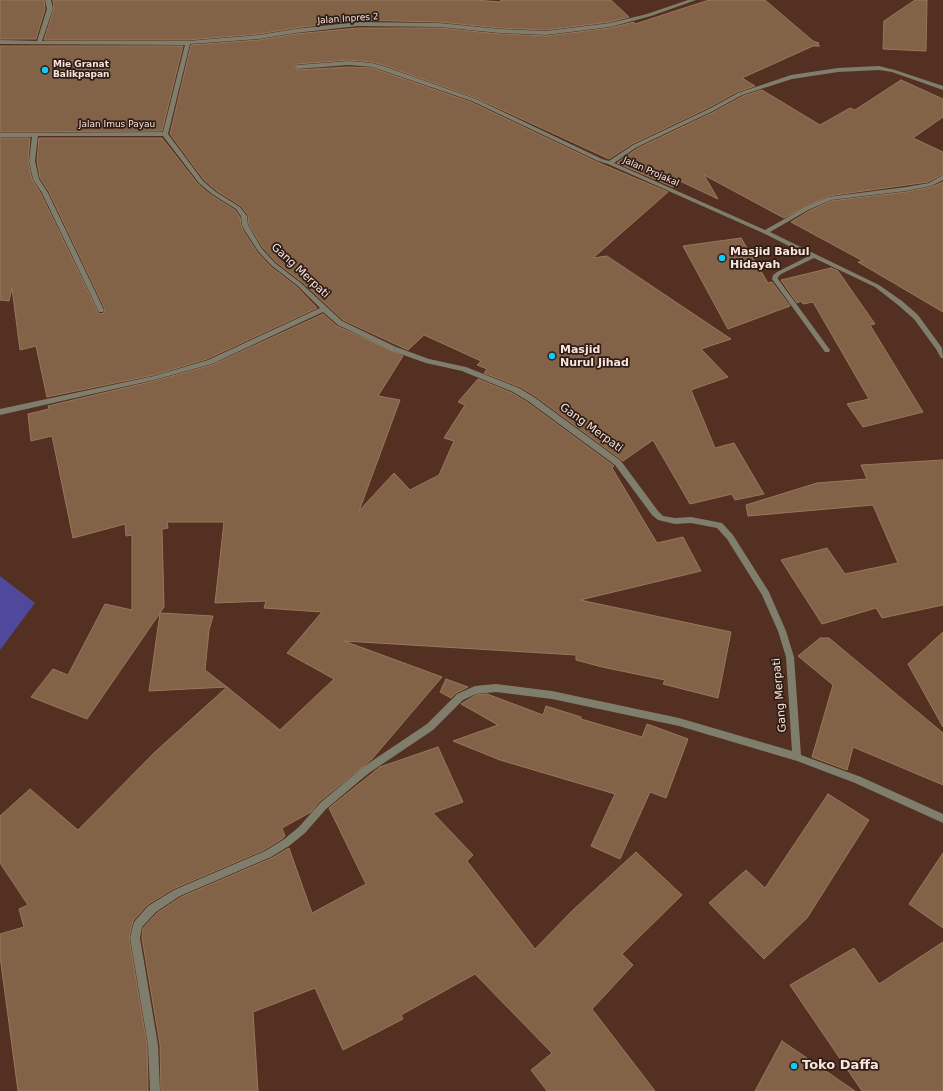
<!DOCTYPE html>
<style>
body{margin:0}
canvas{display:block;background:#533021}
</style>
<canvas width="943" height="1091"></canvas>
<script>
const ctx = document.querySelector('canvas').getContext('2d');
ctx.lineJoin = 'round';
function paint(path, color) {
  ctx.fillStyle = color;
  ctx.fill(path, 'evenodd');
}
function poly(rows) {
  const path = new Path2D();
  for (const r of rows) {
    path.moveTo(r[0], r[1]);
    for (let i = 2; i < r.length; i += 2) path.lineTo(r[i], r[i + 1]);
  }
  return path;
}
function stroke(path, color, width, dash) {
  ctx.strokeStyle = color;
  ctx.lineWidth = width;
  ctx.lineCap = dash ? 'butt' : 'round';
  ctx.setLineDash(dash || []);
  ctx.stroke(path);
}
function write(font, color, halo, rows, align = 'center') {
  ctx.font = font + ' "DejaVu Sans",sans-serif';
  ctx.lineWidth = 3.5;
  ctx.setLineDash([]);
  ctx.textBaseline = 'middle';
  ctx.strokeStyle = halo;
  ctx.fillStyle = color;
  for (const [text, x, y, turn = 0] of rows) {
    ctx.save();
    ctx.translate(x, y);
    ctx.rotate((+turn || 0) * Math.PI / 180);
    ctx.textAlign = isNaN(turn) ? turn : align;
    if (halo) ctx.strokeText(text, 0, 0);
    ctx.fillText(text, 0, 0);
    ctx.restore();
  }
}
paint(poly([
 [0,576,35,603,0,650]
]), '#4f489b');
const building = poly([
 [0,0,44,0,45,9,36,39,0,39,0,0],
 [53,0,476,0,500,2,501,0,611,0,629,17,610,22,546,30,500,28,439,22,358,20,295,28,259,34,188,40,44,40,54,9,53,0],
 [709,0,765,0,813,41,819,43,817,44,820,46,813,46,742,78,755,86,737,92,708,108,632,144,609,159,476,98,386,66,372,62,349,60,297,64,293,67,297,70,349,67,372,68,471,102,597,162,668,192,593,258,607,256,731,339,701,349,728,377,691,390,715,448,734,443,764,494,735,500,732,494,690,504,653,440,623,461,535,396,520,387,484,373,487,369,477,365,481,361,424,335,408,350,343,320,303,283,276,262,263,248,249,225,248,215,241,206,217,191,204,180,170,134,191,45,259,40,295,34,358,28,439,28,500,34,546,36,610,28,634,22,635,24,709,0],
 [915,0,927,0,926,51,883,49,884,21,915,0],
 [0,46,183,46,162,131,0,132,0,46],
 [901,80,943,99,943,117,913,138,943,152,943,174,928,182,828,196,784,218,704,175,718,199,680,181,673,187,617,163,638,148,714,112,743,96,762,90,820,125,850,108,855,110,901,80],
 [0,138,30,138,28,161,32,179,41,194,99,314,104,313,105,309,49,192,40,178,37,161,39,138,162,138,198,184,211,195,235,210,240,217,241,225,244,232,257,252,270,266,297,287,317,308,207,359,154,375,47,397,36,346,20,350,12,288,9,301,0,300,0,138],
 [943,182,943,312,858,262,863,261,791,222,809,211,831,201,906,192,931,187,943,182],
 [741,238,768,283,772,282,790,306,728,329,683,246,741,238],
 [831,268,838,271,875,324,870,325,923,412,863,427,847,404,869,399,813,302,803,304,801,301,797,303,781,280,831,268],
 [323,314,337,326,403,356,378,396,400,400,359,511,394,473,410,490,439,475,454,441,444,438,465,405,458,402,478,379,512,393,527,402,614,466,612,468,657,543,683,537,701,571,580,600,731,632,718,698,663,684,665,680,602,667,576,660,576,655,344,641,442,677,372,759,319,802,311,812,282,828,285,836,282,839,264,850,173,889,147,905,133,921,129,938,147,1045,148,1091,18,1091,0,956,0,934,24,927,19,909,28,905,0,863,0,816,30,789,78,830,155,752,227,687,280,730,334,679,287,653,322,612,264,608,266,601,215,603,224,522,167,522,168,528,162,529,164,607,87,719,31,697,53,669,68,675,105,604,132,610,132,535,126,536,125,524,73,538,52,436,31,441,28,414,49,409,48,406,154,381,212,365,323,314],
 [943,460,943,605,882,618,876,608,822,624,781,560,827,548,845,574,898,563,873,505,748,516,746,505,817,483,867,479,861,465,943,460],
 [160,613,213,616,209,630,205,670,227,687,149,691,160,613],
 [943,632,943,727,908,664,943,632],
 [820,638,829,638,943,733,943,785,853,747,847,770,812,757,833,685,798,656,820,638],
 [446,679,468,687,456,693,451,698,440,692,446,679],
 [487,694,543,715,546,706,581,717,581,719,642,737,647,724,688,739,666,798,650,792,620,859,591,846,615,794,500,760,453,741,498,725,461,704,476,695,487,694],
 [438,747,463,802,433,813,473,855,467,861,535,949,573,910,636,852,682,895,622,954,633,965,592,1009,655,1091,547,1091,531,1070,552,1053,475,974,401,1015,403,1019,343,1050,315,988,253,1012,258,1091,161,1091,160,1045,142,938,143,928,157,913,181,897,272,858,289,848,312,913,366,884,329,808,380,767,438,747],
 [828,794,869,820,807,918,764,959,709,903,746,870,765,888,828,794],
 [943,853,943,928,909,904,943,853],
 [943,942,943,1091,862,1091,790,985,854,948,879,984,943,942],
 [782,1041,855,1091,755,1091,782,1041]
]);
paint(building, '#826347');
stroke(building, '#98785c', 1);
paint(poly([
 [45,0,51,0,53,9,42,41,188,41,259,35,295,29,358,22,439,23,500,29,546,31,610,23,647,14,688,0,696,0,651,16,610,27,546,35,500,33,439,27,358,26,295,33,259,39,190,44,168,134,203,181,216,192,240,207,247,216,248,225,262,249,275,263,302,284,342,321,396,347,429,359,466,367,519,388,534,397,621,461,658,511,663,516,675,518,691,517,722,523,733,535,769,592,786,631,794,657,801,755,861,777,943,814,943,823,855,783,797,761,679,726,552,699,496,692,476,694,463,700,433,730,369,773,326,809,305,833,289,846,271,857,180,896,156,912,142,927,140,938,158,1045,160,1091,150,1091,148,1045,130,938,134,922,148,906,174,890,265,851,283,840,299,827,320,803,363,767,427,724,457,694,475,686,496,684,552,691,679,718,792,751,786,657,778,631,762,595,727,539,717,528,691,523,675,524,658,520,652,515,615,465,528,401,513,392,462,371,426,363,392,351,338,325,323,312,212,364,154,380,0,415,0,409,154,376,208,360,320,308,298,286,271,265,258,251,245,231,242,225,241,216,236,209,212,194,199,183,163,136,38,136,35,161,39,179,48,193,104,310,103,312,99,312,42,193,33,179,29,161,32,137,0,137,0,133,163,132,185,45,0,44,0,40,37,41,47,9,45,0],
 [349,61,372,63,386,67,476,99,602,159,609,161,633,145,709,109,738,93,791,75,838,68,879,66,895,70,943,86,943,90,892,72,879,70,838,72,792,79,742,95,713,111,637,147,614,163,765,230,804,208,828,197,906,187,929,183,943,175,943,180,931,186,906,191,831,200,808,210,770,232,879,285,902,301,918,315,942,348,943,358,941,358,936,349,914,319,898,305,875,287,814,258,781,274,778,277,778,279,830,350,829,352,825,352,772,279,773,275,777,272,809,256,763,233,608,164,598,161,472,101,372,67,349,65,297,69,294,67,297,65,349,61]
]), '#7f7e6c');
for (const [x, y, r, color] of [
 [45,70,4,"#0fcafa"],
 [722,258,4,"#0fcafa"],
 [552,356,4,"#0fcafa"],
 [794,1066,4,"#0fcafa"]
]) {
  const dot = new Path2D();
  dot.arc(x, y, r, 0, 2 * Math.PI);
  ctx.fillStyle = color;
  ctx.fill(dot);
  stroke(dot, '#2d1d16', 1.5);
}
write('9px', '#fbe4db', '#2d1d16', [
 ["Jalan Inpres 2",348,19,-4],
 ["Jalan Imus Payau",117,125],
 ["Jalan Projakal",651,172,24]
]);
write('bold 9px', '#fbe4db', '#2d1d16', [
 ["Mie Granat",53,65],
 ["Balikpapan",53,75]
], 'left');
write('bold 11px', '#fbe4db', '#2d1d16', [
 ["Masjid Babul",730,252],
 ["Hidayah",730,265],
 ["Masjid",560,350],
 ["Nurul Jihad",560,363]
], 'left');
write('11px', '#fbe4db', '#2d1d16', [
 ["Gang Merpati",300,271,43],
 ["Gang Merpati",591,428,36],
 ["Gang Merpati",780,695,-95]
]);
write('bold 13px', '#fbe4db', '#2d1d16', [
 ["Toko Daffa",802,1066]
], 'left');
</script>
